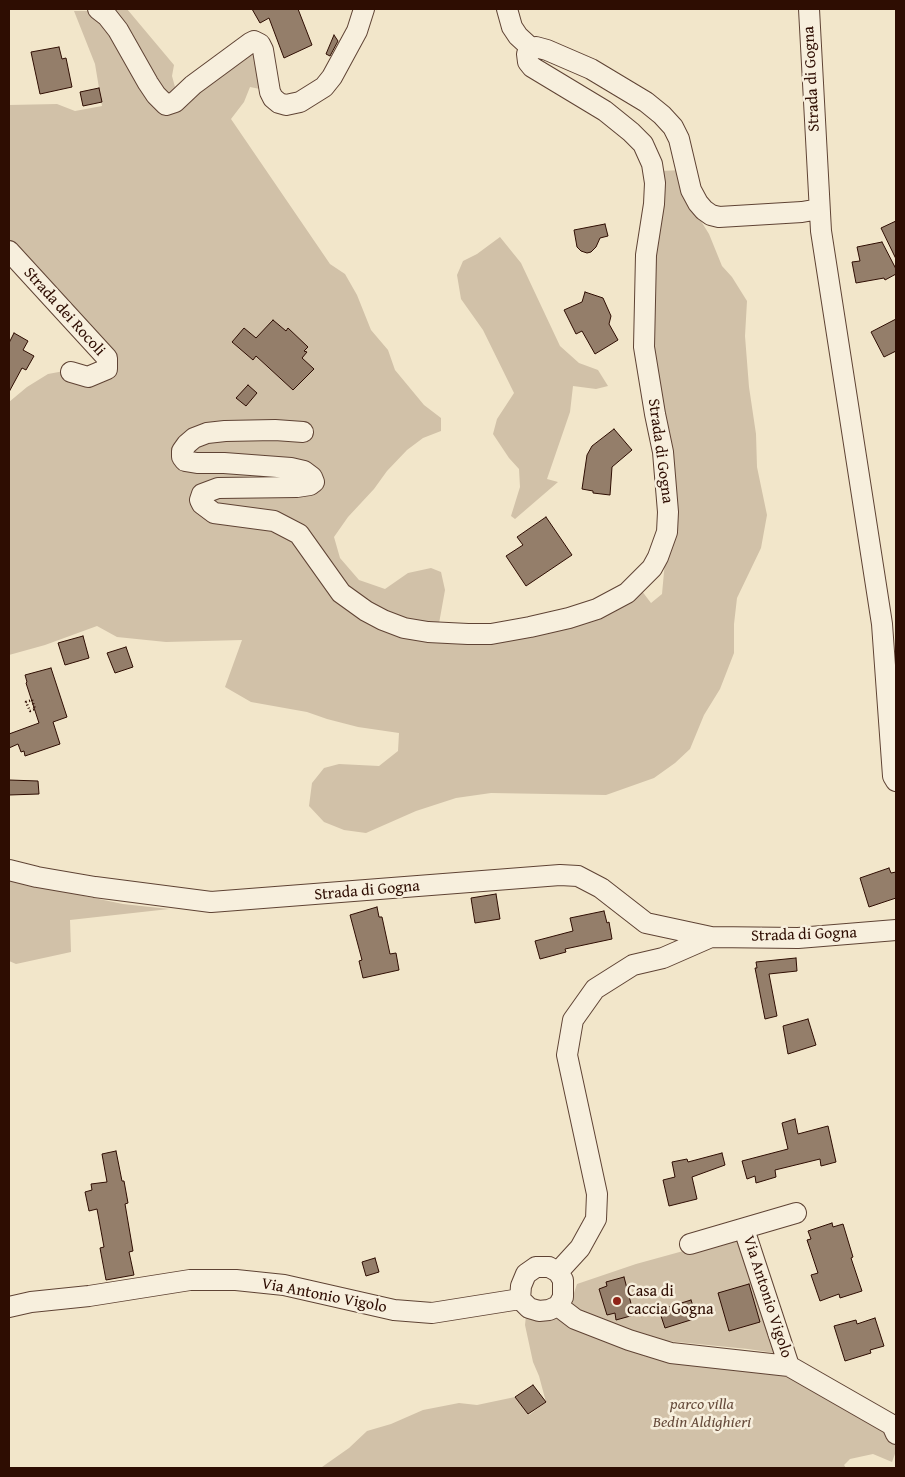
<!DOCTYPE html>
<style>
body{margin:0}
#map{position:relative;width:905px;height:1477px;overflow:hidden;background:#f2e6ca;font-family:"Gentium Book Plus",serif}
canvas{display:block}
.frame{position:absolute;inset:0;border:10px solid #2e0d02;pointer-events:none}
</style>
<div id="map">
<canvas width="905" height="1477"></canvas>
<div class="frame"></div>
</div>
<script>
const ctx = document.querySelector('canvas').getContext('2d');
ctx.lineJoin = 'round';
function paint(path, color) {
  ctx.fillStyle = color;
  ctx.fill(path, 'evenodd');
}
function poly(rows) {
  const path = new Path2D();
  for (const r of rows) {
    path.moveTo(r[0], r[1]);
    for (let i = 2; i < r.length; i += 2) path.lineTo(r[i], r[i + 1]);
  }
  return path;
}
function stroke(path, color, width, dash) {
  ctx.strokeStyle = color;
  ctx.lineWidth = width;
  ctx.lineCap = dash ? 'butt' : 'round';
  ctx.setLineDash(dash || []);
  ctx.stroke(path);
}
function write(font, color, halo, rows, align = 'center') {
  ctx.font = font + ' "Gentium Book Plus",serif';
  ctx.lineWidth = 5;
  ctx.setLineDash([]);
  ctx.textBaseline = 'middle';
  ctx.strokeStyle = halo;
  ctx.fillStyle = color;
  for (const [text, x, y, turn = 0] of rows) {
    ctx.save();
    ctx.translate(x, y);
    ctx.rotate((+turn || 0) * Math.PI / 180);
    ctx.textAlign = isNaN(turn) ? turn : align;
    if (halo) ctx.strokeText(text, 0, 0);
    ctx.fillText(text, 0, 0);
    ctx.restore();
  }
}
paint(poly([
 [98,9,127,9,174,65,172,76,175,87,175,101,254,41,260,89,250,87,244,102,231,119,330,264,345,274,357,295,371,330,388,350,395,370,424,405,441,418,441,431,423,438,407,450,387,471,374,489,348,517,334,537,340,558,359,580,385,589,408,573,431,568,441,572,445,590,438,629,570,622,635,582,651,603,662,594,665,561,649,360,661,171,682,170,691,205,709,234,722,266,732,277,747,301,745,336,749,387,756,434,757,467,767,515,761,548,737,598,734,624,734,653,720,689,704,715,690,749,675,763,654,778,606,795,491,793,456,798,416,811,366,833,344,830,324,822,309,806,312,783,324,768,339,764,379,766,398,751,399,733,358,727,327,719,307,712,251,702,225,687,242,640,166,642,117,637,97,626,45,645,9,655,9,402,27,387,48,374,107,363,9,244,9,105,57,104,75,111,102,106,95,64,74,11,88,11,106,15],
 [500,237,521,263,560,346,579,363,598,370,608,386,596,389,573,386,570,412,547,479,558,482,515,519,511,516,520,487,519,469,509,458,493,434,497,419,514,393,483,330,461,299,457,275,463,261,477,254],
 [9,878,84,896,123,904,169,909,70,920,71,952,16,964,9,961],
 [745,1234,781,1354,748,1349,667,1341,572,1311,573,1296,577,1284,636,1264],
 [526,1316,554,1318,668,1356,807,1375,892,1425,896,1451,892,1462,873,1454,850,1459,844,1465,846,1468,313,1468,322,1467,349,1448,367,1431,391,1424,423,1410,459,1403,477,1405,515,1397,529,1415,546,1402,539,1376,533,1362,525,1325]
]), '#d1c1a8');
const building = poly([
 [252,9,298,9,312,45,284,58,269,18,260,23,252,9],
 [334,35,338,41,330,56,326,54,334,35],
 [59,47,62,59,66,58,72,87,40,94,31,52,59,47],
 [99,88,102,102,83,106,80,92,99,88],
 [896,221,896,259,881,228,896,221],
 [605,224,608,236,600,238,596,247,591,252,587,253,581,251,577,247,574,230,605,224],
 [882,242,896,269,896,274,885,280,884,278,856,283,852,262,860,261,857,247,882,242],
 [585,292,603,298,611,316,609,324,618,340,595,354,582,331,576,334,564,310,582,302,585,292],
 [896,319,896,351,884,357,871,332,896,319],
 [273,320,286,331,288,328,308,347,304,351,307,352,302,358,314,369,293,390,256,356,253,360,232,342,244,328,256,338,273,320],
 [14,333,28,341,23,350,34,356,26,370,22,368,9,392,9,343,14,333],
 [248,385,257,393,246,406,236,398,248,385],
 [614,429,632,450,612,467,610,495,593,493,593,491,582,489,587,455,592,446,614,429],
 [546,517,572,555,526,586,506,556,523,545,517,537,546,517],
 [83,636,89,658,65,665,58,643,83,636],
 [126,647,133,667,115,673,107,653,126,647],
 [51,668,67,717,53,722,60,744,25,756,24,751,21,752,18,744,9,748,9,734,39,723,26,683,27,682,25,675,51,668],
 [9,780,38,781,39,794,9,795,9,780],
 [889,868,891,873,896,872,896,898,869,907,860,878,889,868],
 [496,894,500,919,475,923,471,898,496,894],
 [377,907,379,917,382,917,390,954,396,953,399,970,363,978,359,961,362,960,350,915,377,907],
 [604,911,607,923,609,922,612,939,565,949,566,952,540,959,535,941,573,931,570,918,604,911],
 [796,958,797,971,769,974,777,1016,765,1019,755,968,757,968,756,962,796,958],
 [808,1019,816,1045,788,1054,783,1026,808,1019],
 [795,1119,798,1134,828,1126,836,1162,821,1166,820,1159,775,1170,776,1177,756,1183,755,1176,747,1179,742,1161,788,1149,782,1123,795,1119],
 [116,1151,122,1181,124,1181,128,1203,125,1204,133,1251,129,1252,134,1275,106,1280,100,1248,104,1247,97,1209,89,1211,85,1192,92,1190,91,1184,107,1182,102,1154,116,1151],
 [722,1153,725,1165,692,1177,697,1199,669,1206,663,1180,675,1177,672,1162,687,1159,688,1162,722,1153],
 [832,1223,833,1227,843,1224,853,1257,851,1258,862,1291,840,1298,839,1294,820,1301,811,1275,818,1273,807,1240,811,1239,808,1231,832,1223],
 [375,1258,379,1272,366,1276,362,1262,375,1258],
 [624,1277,634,1315,616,1320,615,1313,607,1315,599,1289,607,1286,606,1282,624,1277],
 [749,1284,760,1322,729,1331,718,1293,749,1284],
 [691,1300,697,1318,665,1328,659,1310,691,1300],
 [875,1318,884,1346,870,1350,871,1353,845,1361,834,1326,856,1320,857,1324,875,1318],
 [533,1385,546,1402,528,1414,515,1397,533,1385]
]);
paint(building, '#947e6a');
stroke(building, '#2e0d02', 1);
const minor = poly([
 [98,9,107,16,118,30,148,83,156,95,166,105,175,102,193,85,250,43,254,41,260,44,263,50,270,92,273,98,279,103,286,105,300,102,324,87,332,77,357,31,364,9],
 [507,9,512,27,518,36,531,48,536,47,547,50,591,69,646,102,662,115,673,127,679,139,691,190,698,203,704,210,711,215,719,217,802,212,819,209],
 [809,9,821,231,882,624,893,776,896,781],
 [9,251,107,358,107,369,88,377,71,372],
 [303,432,275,430,225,431,207,433,194,438,187,444,182,451,182,457,185,461,197,463,224,463,291,468,304,471,312,477,314,482,310,485,297,487,218,488,202,494,200,500,202,504,214,513,274,521,299,534,341,593,366,611,383,620,404,628,428,632,468,634,491,634,530,627,569,618,597,609,627,593,652,568,658,557,667,532,668,512,663,452,655,414,644,347,646,255,654,204,655,183,652,164,643,144,631,132,605,111,532,67,528,62,527,54,531,48],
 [9,870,37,877,95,887,211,902,560,875,578,876,601,888,646,923,711,937,798,938,896,930],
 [744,1229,789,1366],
 [690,1244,796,1213],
 [536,1267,549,1267,558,1272,563,1280,563,1297,558,1306,549,1310,539,1311,529,1308,520,1299,521,1286,526,1274,536,1267],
 [558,1272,580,1248,596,1219,597,1194,567,1055,573,1020,595,989,633,965,663,958,711,937],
 [558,1306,575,1319,629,1340,671,1353,789,1366,892,1425,896,1434],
 [9,1307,31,1302,89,1296,190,1280,236,1280,284,1285,394,1310,432,1313,520,1299]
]);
stroke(minor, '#5f4334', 22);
stroke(poly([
 [32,700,35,709,30,711,26,702,32,700]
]), '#2e0d02', 2.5, [1, 2.5]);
stroke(minor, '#f7efdd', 20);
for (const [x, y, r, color] of [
 [617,1301,5,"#8f2418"]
]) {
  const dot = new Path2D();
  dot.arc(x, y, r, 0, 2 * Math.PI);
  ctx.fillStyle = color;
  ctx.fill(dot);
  stroke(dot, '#f7efdd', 2);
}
write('16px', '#2e0d02', '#f7efdd', [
 ["Strada di Gogna",812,79,-93],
 ["Strada dei Rocoli",64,312,48],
 ["Strada di Gogna",660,451,82],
 ["Strada di Gogna",367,891,-5],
 ["Strada di Gogna",804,935,-2],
 ["Via Antonio Vigolo",324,1296,11],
 ["Via Antonio Vigolo",767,1297,72]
]);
write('16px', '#2e0d02', '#f7efdd', [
 ["Casa di",627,1292],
 ["caccia Gogna",627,1310]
], 'left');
write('italic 16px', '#674c3c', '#f7efdd', [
 ["parco villa",702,1405],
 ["Bedin Aldighieri",702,1423]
]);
</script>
